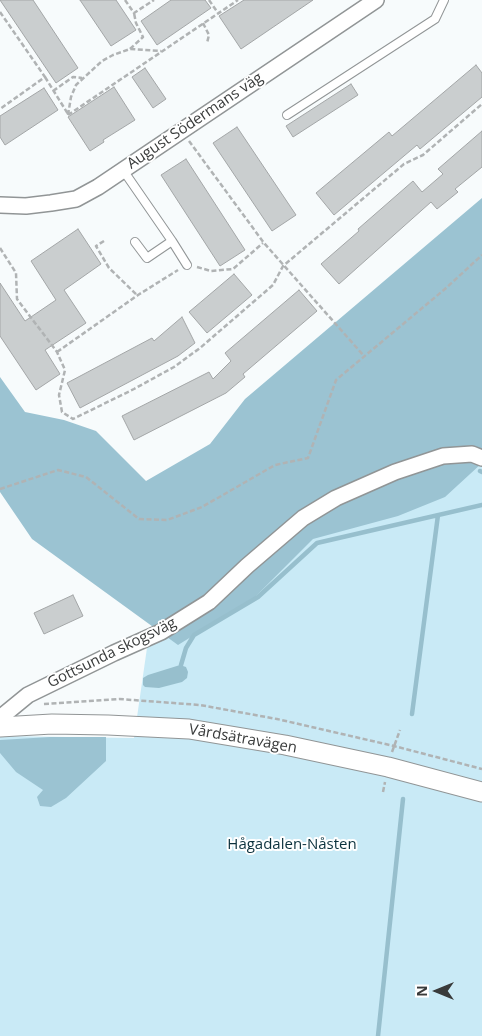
<!DOCTYPE html>
<meta charset="utf-8">
<style>
body{margin:0}
#map{position:relative;width:482px;height:1036px;overflow:hidden;background:#f7fbfc;font-family:"Open Sans",sans-serif}
canvas{display:block}
.north{position:absolute;left:412px;top:966px;width:50px;height:50px;-webkit-text-stroke:4px #fff;paint-order:stroke;rotate:270deg;font-size:14px;font-weight:700;line-height:20px;text-align:center;color:#393b3b}
.north::after{content:'';display:block;margin:auto;width:18px;height:22px;background:#393b3b;clip-path:polygon(50% 0,100% 100%,50% 72%,0 100%)}
</style>
<div id="map">
<canvas width="482" height="1036"></canvas>
<div class="north">N</div>
</div>
<script>
const ctx = document.querySelector('canvas').getContext('2d');
ctx.lineJoin = 'round';
function paint(path, color) {
  ctx.fillStyle = color;
  ctx.fill(path, 'evenodd');
}
function poly(rows) {
  const path = new Path2D();
  for (const r of rows) {
    path.moveTo(r[0], r[1]);
    for (let i = 2; i < r.length; i += 2) path.lineTo(r[i], r[i + 1]);
  }
  return path;
}
function stroke(path, color, width, dash) {
  ctx.strokeStyle = color;
  ctx.lineWidth = width;
  ctx.lineCap = dash ? 'butt' : 'round';
  ctx.setLineDash(dash || []);
  ctx.stroke(path);
}
function write(font, color, halo, rows, align = 'center') {
  ctx.font = font + ' "Open Sans",sans-serif';
  ctx.lineWidth = 4;
  ctx.setLineDash([]);
  ctx.textBaseline = 'middle';
  ctx.strokeStyle = halo;
  ctx.fillStyle = color;
  for (const [text, x, y, turn = 0] of rows) {
    ctx.save();
    ctx.translate(x, y);
    ctx.rotate((+turn || 0) * Math.PI / 180);
    ctx.textAlign = isNaN(turn) ? turn : align;
    if (halo) ctx.strokeText(text, 0, 0);
    ctx.fillText(text, 0, 0);
    ctx.restore();
  }
}
paint(poly([
 [482,462,482,1036,0,1036,0,736,134,738,149,634,320,509]
]), '#c9eaf6');
paint(poly([
 [482,198,482,463,445,497,398,516,313,539,254,598,178,645,32,539,0,492,0,377,25,412,64,420,96,431,146,481,210,444,245,399],
 [50,737,106,737,106,761,66,798,51,807,40,806,37,797,43,790,16,772,0,753,0,740]
]), '#9bc3d2');
paint(poly([
 [180,665,186,667,188,672,187,678,182,682,159,688,145,687,143,685,143,678,148,675]
]), '#97bfcd');
stroke(poly([
 [480,471,482,472],
 [181,665,186,648,194,635,258,597,317,543,482,505],
 [412,714,438,515],
 [378,1036,403,799]
]), '#97bfcd', 4.5);
const building = poly([
 [0,0,33,0,78,68,56,83,0,0],
 [80,0,116,0,136,30,111,46,80,0],
 [171,0,205,0,211,8,157,45,141,21,171,0],
 [244,0,313,0,241,49,219,16,244,0],
 [476,65,482,73,482,97,420,149,417,145,334,215,316,193,389,132,392,136,476,65],
 [145,68,166,99,153,108,132,77,145,68],
 [351,84,358,95,293,137,286,126,351,84],
 [114,87,135,120,103,140,104,142,90,151,68,117,114,87],
 [44,88,58,110,5,145,0,137,0,116,44,88],
 [237,127,296,215,272,231,213,143,237,127],
 [482,131,482,167,455,189,458,192,437,209,431,202,339,284,321,264,359,231,358,229,413,181,422,192,443,174,438,169,482,131],
 [186,159,245,250,220,266,161,175,186,159],
 [78,229,101,264,64,290,86,323,45,350,60,374,36,390,0,336,0,283,25,321,56,300,31,261,78,229],
 [234,274,252,295,207,333,189,312,234,274],
 [299,290,317,311,243,374,245,377,226,393,134,440,122,416,209,372,213,379,231,361,225,353,299,290],
 [182,317,195,343,178,356,80,408,67,383,152,338,154,341,182,317],
 [73,595,83,616,44,634,34,613,73,595]
]);
paint(building, '#cacecf');
stroke(building, '#a3a6a7', 1);
const service = poly([
 [287,115,435,19,444,0],
 [123,170,172,241,187,265],
 [135,242,147,258,172,241]
]);
const minor = poly([
 [0,205,26,206,51,203,76,199,98,187,376,0],
 [0,718,28,695,114,653,161,632,209,602,247,566,303,518,336,498,395,472,443,456,472,454,482,458]
]);
const tertiary = poly([
 [0,727,52,724,108,725,189,729,285,745,388,767,482,792]
]);
stroke(service, '#919596', 10);
stroke(minor, '#919596', 18);
stroke(tertiary, '#919596', 21);
stroke(poly([
 [125,0,134,13,154,0],
 [209,0,218,13],
 [0,12,45,77,0,109],
 [203,23,209,35,207,43],
 [130,49,143,37,136,23,134,13],
 [45,77,68,114],
 [53,91,73,77,82,78],
 [68,115,238,0],
 [68,115,71,97,76,85,102,61,113,55,130,49,161,51],
 [189,141,264,243,364,356],
 [104,241,96,246,109,268,137,295],
 [0,248,16,273,17,299,57,352,65,370,59,395,62,412,73,419,134,389,174,367,200,348,273,285,283,266,404,164,423,155,482,104],
 [197,267,211,271,233,269,263,243],
 [57,352,138,295,178,270],
 [0,489,58,470,86,477,139,519,167,520,202,507,275,465,308,458,336,380,445,289,482,255],
 [44,704,119,699,200,705,277,719,394,746,482,769],
 [392,752,400,730],
 [383,792,385,782]
]), '#b0b3b4', 2.5, [5, 2.5]);
stroke(service, '#fff', 8);
stroke(minor, '#fff', 15);
stroke(tertiary, '#fff', 19);
write('15px', '#393b3b', '#fff', [
 ["August Södermans väg",195,121,-34],
 ["Gottsunda skogsväg",112,653,-26],
 ["Vårdsätravägen",243,739,10]
]);
write('15px', '#0b313d', '#fff', [
 ["Hågadalen-Nåsten",292,845]
]);
</script>
